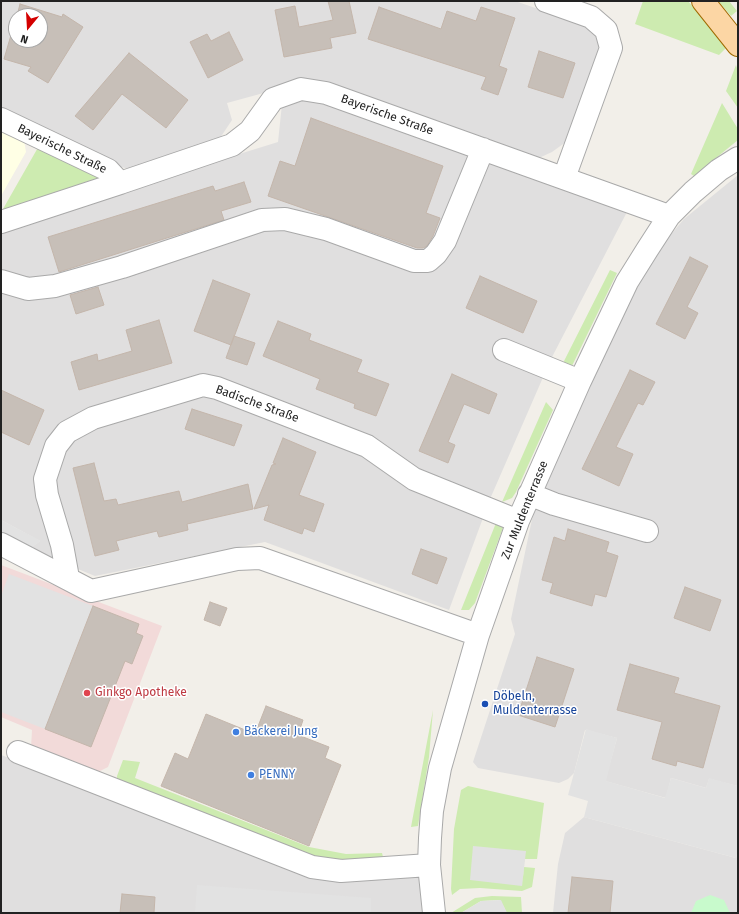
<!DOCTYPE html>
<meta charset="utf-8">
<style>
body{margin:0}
#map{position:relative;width:739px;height:914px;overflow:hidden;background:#f2efe9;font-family:"Fira Sans",sans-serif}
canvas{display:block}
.frame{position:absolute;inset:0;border:2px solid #222;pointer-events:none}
.north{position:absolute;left:8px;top:8px;width:40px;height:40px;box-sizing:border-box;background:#fff;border:1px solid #a7a7a7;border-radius:50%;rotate:198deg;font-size:11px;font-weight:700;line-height:16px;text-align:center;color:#222}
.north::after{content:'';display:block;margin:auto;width:14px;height:18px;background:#d40000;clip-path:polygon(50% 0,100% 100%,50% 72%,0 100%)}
</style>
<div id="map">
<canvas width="739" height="914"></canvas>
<div class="frame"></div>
<div class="north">N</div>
</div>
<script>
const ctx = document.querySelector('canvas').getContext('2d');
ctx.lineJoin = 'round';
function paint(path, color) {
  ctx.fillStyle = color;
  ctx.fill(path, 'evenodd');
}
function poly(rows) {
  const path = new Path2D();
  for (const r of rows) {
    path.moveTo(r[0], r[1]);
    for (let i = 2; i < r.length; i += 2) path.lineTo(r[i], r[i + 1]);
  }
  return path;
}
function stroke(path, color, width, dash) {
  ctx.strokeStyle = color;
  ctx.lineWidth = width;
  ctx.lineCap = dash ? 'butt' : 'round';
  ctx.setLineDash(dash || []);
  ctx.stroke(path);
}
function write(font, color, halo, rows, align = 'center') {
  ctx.font = font + ' "Fira Sans",sans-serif';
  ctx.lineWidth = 3;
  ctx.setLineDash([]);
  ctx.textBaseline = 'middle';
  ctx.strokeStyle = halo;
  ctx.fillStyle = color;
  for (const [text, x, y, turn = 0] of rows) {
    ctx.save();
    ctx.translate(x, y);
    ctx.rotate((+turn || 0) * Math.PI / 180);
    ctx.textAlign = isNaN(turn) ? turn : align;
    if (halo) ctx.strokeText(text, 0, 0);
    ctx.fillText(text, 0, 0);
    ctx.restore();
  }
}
paint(poly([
 [1,1,515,1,585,25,595,31,602,51,570,139,552,152,541,157,532,158,300,83,227,103,232,120,212,150,138,168,125,168,110,164,1,109],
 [16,16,40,16,40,40,16,40],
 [316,97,628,210,551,359,490,499,449,610,265,542,95,576,29,549,40,541,1,520,1,231,27,220,278,142,282,104],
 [738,175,738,786,709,779,706,788,671,778,666,798,605,781,617,738,585,730,574,773,568,779,559,783,478,768,473,762,515,634,511,619,539,486,634,293,662,245,684,219],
 [1,755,114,794,311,873,413,873,420,879,422,913,1,913],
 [584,817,736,858,738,850,738,913,553,913,558,864,565,833]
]), '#e0dfdf');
paint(poly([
 [1,565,162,626,108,767,96,773,31,748,32,730,1,717]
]), '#f2dad9');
paint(poly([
 [1,124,23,134,26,152,1,196]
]), '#ffffe5');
paint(poly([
 [643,1,688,1,727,47,719,55,635,24],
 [718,1,729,1,737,11,731,16],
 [736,65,738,71,738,108,726,91],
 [722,103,738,129,738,140,694,176,691,174],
 [40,144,101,174,101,181,7,212,3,209],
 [610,270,617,273,571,368,562,365],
 [546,402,553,410,516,492,512,498,502,502],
 [496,523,504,525,475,603,469,610,461,610],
 [433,710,429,757,418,826,411,827],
 [123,760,140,762,135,778,309,847,346,854,382,853,383,857,338,864,309,859,117,780,117,776],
 [468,786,544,803,537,859,525,859,525,851,522,886,524,867,535,868,532,887,522,891,480,888,460,889,452,895,451,889,454,829,461,790],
 [492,896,521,897,522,913,507,913,500,900,481,901,461,913,451,913,475,898]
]), '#cdebb0');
paint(poly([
 [710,895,724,900,730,913,691,913,696,901]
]), '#c8facc');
paint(poly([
 [1,520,41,541,29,549,1,544],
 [9,574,93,606,45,729,1,712,1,596],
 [586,729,617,738,606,781,665,798,671,778,706,788,709,778,738,786,738,850,736,858,584,817,588,801,568,795],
 [473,846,526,851,522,886,470,880],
 [197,885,371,898,371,913,195,913],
 [501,900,507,913,461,913,481,901]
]), '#e2e2e2');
const building = poly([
 [328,1,349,1,356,33,330,38,332,48,284,57,275,10,295,6,299,27,333,20,328,1],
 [20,4,62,17,63,14,83,27,48,83,28,71,31,67,4,59,16,18,16,40,40,40,40,16,17,16,20,4],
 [379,7,441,29,447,11,476,21,481,7,515,18,499,66,507,69,498,95,481,89,486,77,368,39,379,7],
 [229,32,243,60,208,78,190,42,207,34,211,41,229,32],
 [539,51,575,63,563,98,528,87,539,51],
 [129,53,188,100,166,128,122,94,93,130,75,116,129,53],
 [311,118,443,166,426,213,440,218,433,236,427,246,423,248,417,248,268,196,280,161,295,166,311,118],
 [244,182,251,202,221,211,224,220,59,272,48,237,213,186,215,191,244,182],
 [690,257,708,266,687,307,698,313,685,339,656,324,690,257],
 [480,276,537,301,523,333,466,308,480,276],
 [213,280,250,294,231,345,194,331,213,280],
 [98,287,104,305,76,314,70,295,98,287],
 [159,320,172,363,79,390,71,362,97,354,98,361,132,351,126,330,159,320],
 [278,321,311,334,309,340,362,360,357,372,389,384,376,416,354,408,355,404,316,389,320,379,263,356,278,321],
 [234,336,255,343,247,365,226,358,234,336],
 [630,370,655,382,643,405,638,403,616,447,633,454,619,486,582,469,630,370],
 [452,374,497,394,489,414,464,404,448,442,455,445,448,463,419,451,452,374],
 [1,390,44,410,29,445,1,432,1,390],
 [192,409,242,425,234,446,185,429,192,409],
 [283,438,316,452,299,495,324,504,314,532,304,528,302,534,264,520,269,505,254,509,272,465,276,464,273,463,283,438],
 [94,463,104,501,116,499,118,505,179,491,182,502,248,484,253,509,187,524,188,530,159,537,157,531,116,541,119,550,95,556,73,468,94,463],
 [568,529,609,542,606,552,618,556,606,597,595,594,592,606,550,593,553,583,542,580,554,537,565,541,568,529],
 [421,549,447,558,437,584,412,574,421,549],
 [685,587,721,600,710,631,674,618,685,587],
 [210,602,227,608,220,626,204,620,210,602],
 [93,606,139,624,136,633,143,636,132,664,125,661,91,747,45,729,93,606],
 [537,657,574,669,555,727,518,715,537,657],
 [630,664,679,678,674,693,720,706,703,768,677,761,676,766,652,759,662,722,617,710,630,664],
 [266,706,303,720,298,735,329,747,325,758,341,765,309,846,161,786,175,753,188,759,206,714,255,734,266,706],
 [572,877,613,881,610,913,568,913,572,877],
 [122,894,155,897,154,913,120,913,122,894]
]);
paint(building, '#c7bfb8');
stroke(building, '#c4b6ab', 1);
const minor = poly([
 [546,1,591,17,606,30,611,48,564,178],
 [1,119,108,170,120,183,232,145,250,131,273,99,301,89,326,93,669,216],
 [1,222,120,183],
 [1,281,28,289,55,286,122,267,262,220,285,219,326,229,414,261,428,261,436,254,445,241,483,149],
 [504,350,580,381],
 [529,494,554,504,647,531],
 [1,544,91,591,237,559,260,558,478,635],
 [68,578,62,545,47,495,45,479,56,446,67,432,93,418,203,385,217,388,367,446,414,479,518,521],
 [18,752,312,867,341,871,429,865],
 [434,913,429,865,430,838,432,811,440,768,478,635,518,521,580,381,627,282,647,250,669,216,693,192,719,170,738,158]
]);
const major = poly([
 [703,1,738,45]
]);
stroke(minor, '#a9a9a9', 24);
stroke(major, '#a06b00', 24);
stroke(minor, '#fff', 22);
stroke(major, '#fcd6a4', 22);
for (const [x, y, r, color] of [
 [87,693,4,"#e0444e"],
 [485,704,4,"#1a4fb4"],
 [236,732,4,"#3f7fe0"],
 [251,775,4,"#3f7fe0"]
]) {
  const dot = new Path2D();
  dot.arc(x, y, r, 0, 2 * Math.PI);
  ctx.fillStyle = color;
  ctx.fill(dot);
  stroke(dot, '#fff', 1.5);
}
write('12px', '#222', '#fff', [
 ["Bayerische Straße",387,115,20],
 ["Bayerische Straße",62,149,26],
 ["Badische Straße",257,404,20],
 ["Zur Muldenterrasse",525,510,-68]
]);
write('12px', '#be3a42', '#fff', [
 ["Ginkgo Apotheke",95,693]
], 'left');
write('12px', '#164399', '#fff', [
 ["Döbeln,",493,697],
 ["Muldenterrasse",493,711]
], 'left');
write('12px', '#366cbe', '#fff', [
 ["Bäckerei Jung",244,732],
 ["PENNY",259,775]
], 'left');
</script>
